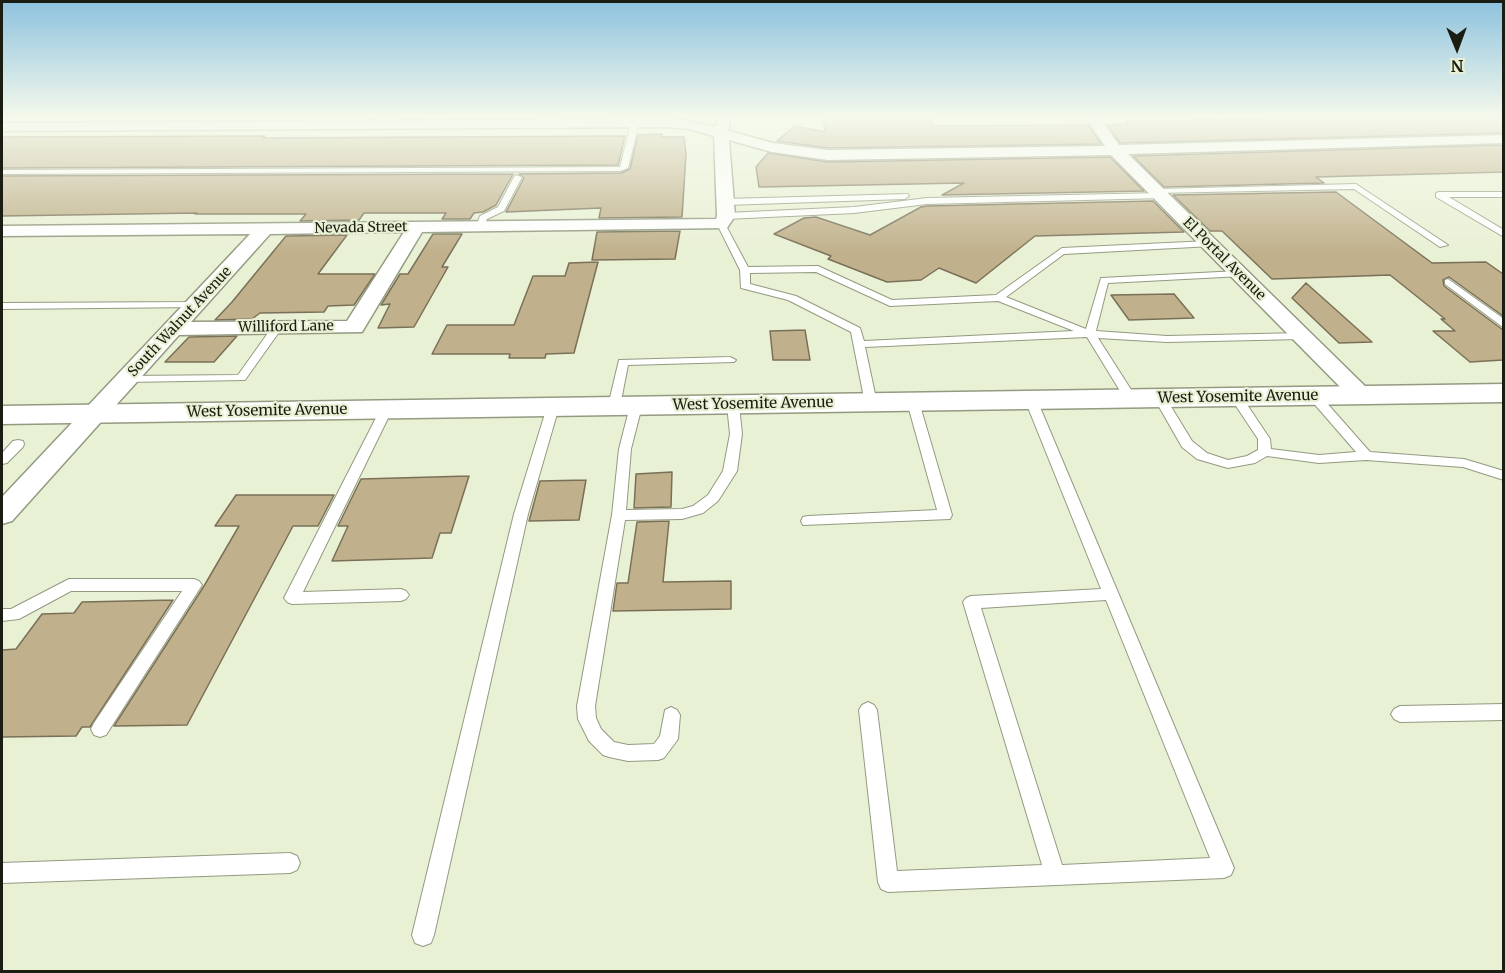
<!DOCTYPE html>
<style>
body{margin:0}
#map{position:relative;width:1505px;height:973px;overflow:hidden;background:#e9f1d5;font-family:Merriweather,serif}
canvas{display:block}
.frame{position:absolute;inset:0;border:3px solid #1b1d13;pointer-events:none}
.north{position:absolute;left:1427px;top:18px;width:60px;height:60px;-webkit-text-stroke:4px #e9f1d5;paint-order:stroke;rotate:179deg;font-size:16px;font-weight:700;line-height:24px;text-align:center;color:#1b1d13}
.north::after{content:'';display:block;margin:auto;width:21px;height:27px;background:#1b1d13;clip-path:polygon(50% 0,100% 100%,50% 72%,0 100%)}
</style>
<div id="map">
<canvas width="1505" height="973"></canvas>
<div class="frame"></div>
<div class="north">N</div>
</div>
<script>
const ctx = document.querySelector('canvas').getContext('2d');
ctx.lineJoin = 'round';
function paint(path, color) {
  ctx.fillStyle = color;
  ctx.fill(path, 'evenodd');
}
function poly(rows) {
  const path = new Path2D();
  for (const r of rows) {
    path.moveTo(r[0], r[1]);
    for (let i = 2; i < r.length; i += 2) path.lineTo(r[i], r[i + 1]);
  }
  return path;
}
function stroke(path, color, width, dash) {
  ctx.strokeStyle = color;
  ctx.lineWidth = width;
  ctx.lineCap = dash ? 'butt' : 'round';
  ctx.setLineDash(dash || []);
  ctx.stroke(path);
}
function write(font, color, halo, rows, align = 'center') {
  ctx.font = font + ' Merriweather,serif';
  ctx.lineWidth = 4.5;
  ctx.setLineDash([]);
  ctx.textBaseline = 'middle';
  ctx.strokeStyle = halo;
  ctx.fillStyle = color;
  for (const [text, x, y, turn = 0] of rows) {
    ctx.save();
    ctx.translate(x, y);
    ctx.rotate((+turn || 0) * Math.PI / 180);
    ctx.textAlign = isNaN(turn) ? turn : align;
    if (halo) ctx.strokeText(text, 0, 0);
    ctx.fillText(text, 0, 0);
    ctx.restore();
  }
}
const building = poly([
 [822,118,932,118,932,126,1088,125,1101,144,828,148,777,141,795,126,826,132,822,118],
 [1262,118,1503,118,1503,133,1120,143,1108,125,1129,124,1126,121,1264,119,1262,118],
 [662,134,662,137,684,137,686,154,682,217,599,218,601,208,506,212,524,178,519,174,621,173,630,169,638,135,662,134],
 [265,136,263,138,625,136,618,165,2,168,2,137,265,136],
 [1503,145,1503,172,1316,177,1324,183,1164,187,1133,156,1503,145],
 [768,153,828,162,1110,157,1144,191,942,195,964,183,759,187,756,167,768,153],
 [513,174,496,205,483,212,474,213,470,219,442,219,446,213,364,213,359,220,300,221,306,214,195,214,197,213,2,216,2,176,513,174],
 [1336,192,1432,263,1486,262,1503,274,1503,316,1449,277,1443,280,1444,286,1503,330,1503,360,1470,362,1433,331,1455,331,1441,319,1445,319,1390,275,1272,279,1222,231,1210,231,1173,195,1336,192],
 [1153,201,1184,232,1035,236,976,283,939,268,921,280,887,282,828,259,831,256,774,234,804,218,816,217,870,235,921,207,927,206,1153,201],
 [680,231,675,259,592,260,597,232,680,231],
 [433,234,462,234,442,267,448,267,414,327,378,328,390,304,381,305,400,274,408,274,433,234],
 [347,235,318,274,375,274,354,305,328,306,324,312,260,313,252,319,215,320,232,302,286,236,347,235],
 [598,262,574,353,546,354,545,358,509,358,510,354,432,354,447,325,514,325,533,276,565,276,569,263,598,262],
 [1306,283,1372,342,1339,343,1292,298,1306,283],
 [1174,294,1194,318,1129,320,1111,295,1174,294],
 [805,330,810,360,773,360,770,331,805,330],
 [237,336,214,362,165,362,189,337,237,336],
 [672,472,671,507,634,508,636,474,672,472],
 [469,476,451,533,440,533,432,558,332,561,348,526,338,526,361,479,469,476],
 [586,480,579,520,529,521,540,481,586,480],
 [236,495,334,495,318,526,293,526,187,725,114,726,204,586,239,526,215,526,236,495],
 [669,521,663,582,731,581,731,609,613,611,617,583,628,583,637,522,669,521],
 [173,600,90,727,82,727,76,736,2,737,2,650,16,649,42,614,74,613,82,602,173,600]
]);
paint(building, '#c0b08b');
stroke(building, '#7a7058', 1.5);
const lane = poly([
 [629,118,636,118,637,131,628,168,620,171,2,174,2,170,620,167,629,131,629,118],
 [515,175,522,177,504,211,487,219,483,229,477,229,476,227,480,216,498,207,515,175],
 [1356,184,1448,245,1440,247,1354,189,1156,193,1152,191,1156,189,1356,184],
 [1439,192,1504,192,1504,197,1449,197,1504,230,1504,237,1436,197,1436,193,1439,192],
 [1161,193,1165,196,1164,198,927,204,854,213,726,219,722,216,726,213,854,207,927,198,1161,193],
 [908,194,909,196,905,199,725,205,721,202,725,199,908,194],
 [721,221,725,224,748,267,818,266,892,300,996,295,1062,248,1209,241,1214,244,1212,246,1064,254,1006,297,1086,329,1101,278,1239,271,1244,274,1242,276,1108,283,1096,331,1167,336,1302,333,1307,336,1302,339,1167,342,1098,338,1137,399,1131,403,1125,399,1087,337,865,347,877,403,871,407,865,403,851,332,788,300,741,288,740,270,717,224,721,221],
 [816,272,890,306,998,301,1074,331,864,341,860,328,796,296,750,284,750,273,816,272],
 [1448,279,1504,319,1504,328,1445,284,1445,280,1448,279],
 [196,302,200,303,200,307,2,309,2,303,196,302],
 [277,325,282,328,245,380,128,382,122,379,128,376,238,375,273,326,277,325],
 [730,357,736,360,734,362,628,365,620,406,614,410,608,406,619,360,730,357],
 [1314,392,1318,393,1370,452,1464,459,1504,471,1504,480,1463,467,1366,460,1319,463,1267,456,1255,463,1228,468,1197,459,1182,447,1154,398,1156,395,1164,395,1192,441,1207,453,1228,460,1247,456,1258,450,1258,439,1230,397,1236,393,1240,394,1270,439,1271,449,1319,455,1356,452,1310,399,1308,396,1310,393,1314,392],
 [1031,396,1037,400,1234,868,1231,875,1224,878,888,892,881,889,878,882,859,710,862,705,868,702,874,705,877,710,897,871,1042,865,963,602,966,598,971,596,1101,589,1025,400,1031,396],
 [1106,600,1210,858,1062,865,981,608,1106,600],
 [913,398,919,402,952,515,950,519,803,525,801,521,803,517,808,516,937,510,907,402,913,398],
 [733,401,739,405,742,434,737,471,718,501,703,513,682,519,625,520,595,706,596,718,601,729,614,742,628,745,654,744,660,736,665,710,671,707,677,710,680,715,678,739,664,758,658,760,628,761,609,757,603,755,589,741,578,719,577,706,612,515,619,449,630,406,636,402,642,406,631,449,626,510,682,509,693,506,708,495,723,471,730,434,727,405,733,401],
 [553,403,559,407,528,514,434,935,431,943,423,946,415,943,412,935,514,514,547,407,553,403],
 [386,406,392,410,303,592,401,589,406,591,409,595,406,599,401,601,292,604,287,602,284,598,380,410,386,406],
 [18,440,23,441,24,444,23,447,7,463,2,464,2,453,13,441,18,440],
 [69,579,194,579,199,581,202,585,106,735,100,737,94,735,91,729,94,723,182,591,71,591,19,619,2,621,2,609,11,609,69,579],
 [1504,704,1504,720,1400,722,1394,719,1391,714,1394,709,1400,706,1504,704],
 [290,853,297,856,300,863,297,870,290,873,2,883,2,863,290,853]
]);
const street = poly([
 [718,118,730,118,729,131,773,143,828,150,1105,146,1086,118,1100,118,1119,145,1504,135,1504,143,1128,154,1370,391,1374,396,1370,401,1362,403,1354,401,1111,155,828,160,772,152,729,140,735,216,727,228,422,232,362,332,179,335,12,521,2,524,2,497,250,234,2,236,2,226,716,219,717,216,714,136,689,129,669,127,2,131,2,123,669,119,690,121,715,127,718,118],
 [404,232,347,321,191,322,270,234,404,232]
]);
const secondary = poly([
 [1504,384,1504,402,2,424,2,406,1504,384]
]);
stroke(lane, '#929a80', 2);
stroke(street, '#929a80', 3);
stroke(secondary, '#929a80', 3);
paint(lane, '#fff');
paint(street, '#fff');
paint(secondary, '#fff');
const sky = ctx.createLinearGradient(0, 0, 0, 254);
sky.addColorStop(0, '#8dc2de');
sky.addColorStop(0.46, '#f5f9ec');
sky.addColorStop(1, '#f5f9ec00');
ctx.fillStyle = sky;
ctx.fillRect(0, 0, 1505, 254);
write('14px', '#1b1d13', '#e9f1d5', [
 ["Nevada Street",361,228,-1],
 ["El Portal Avenue",1224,259,45],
 ["South Walnut Avenue",180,322,-47],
 ["Williford Lane",286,327,-1]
]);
write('15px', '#1b1d13', '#e9f1d5', [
 ["West Yosemite Avenue",1238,397,-1],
 ["West Yosemite Avenue",753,404,-1],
 ["West Yosemite Avenue",267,411,-1]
]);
</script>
